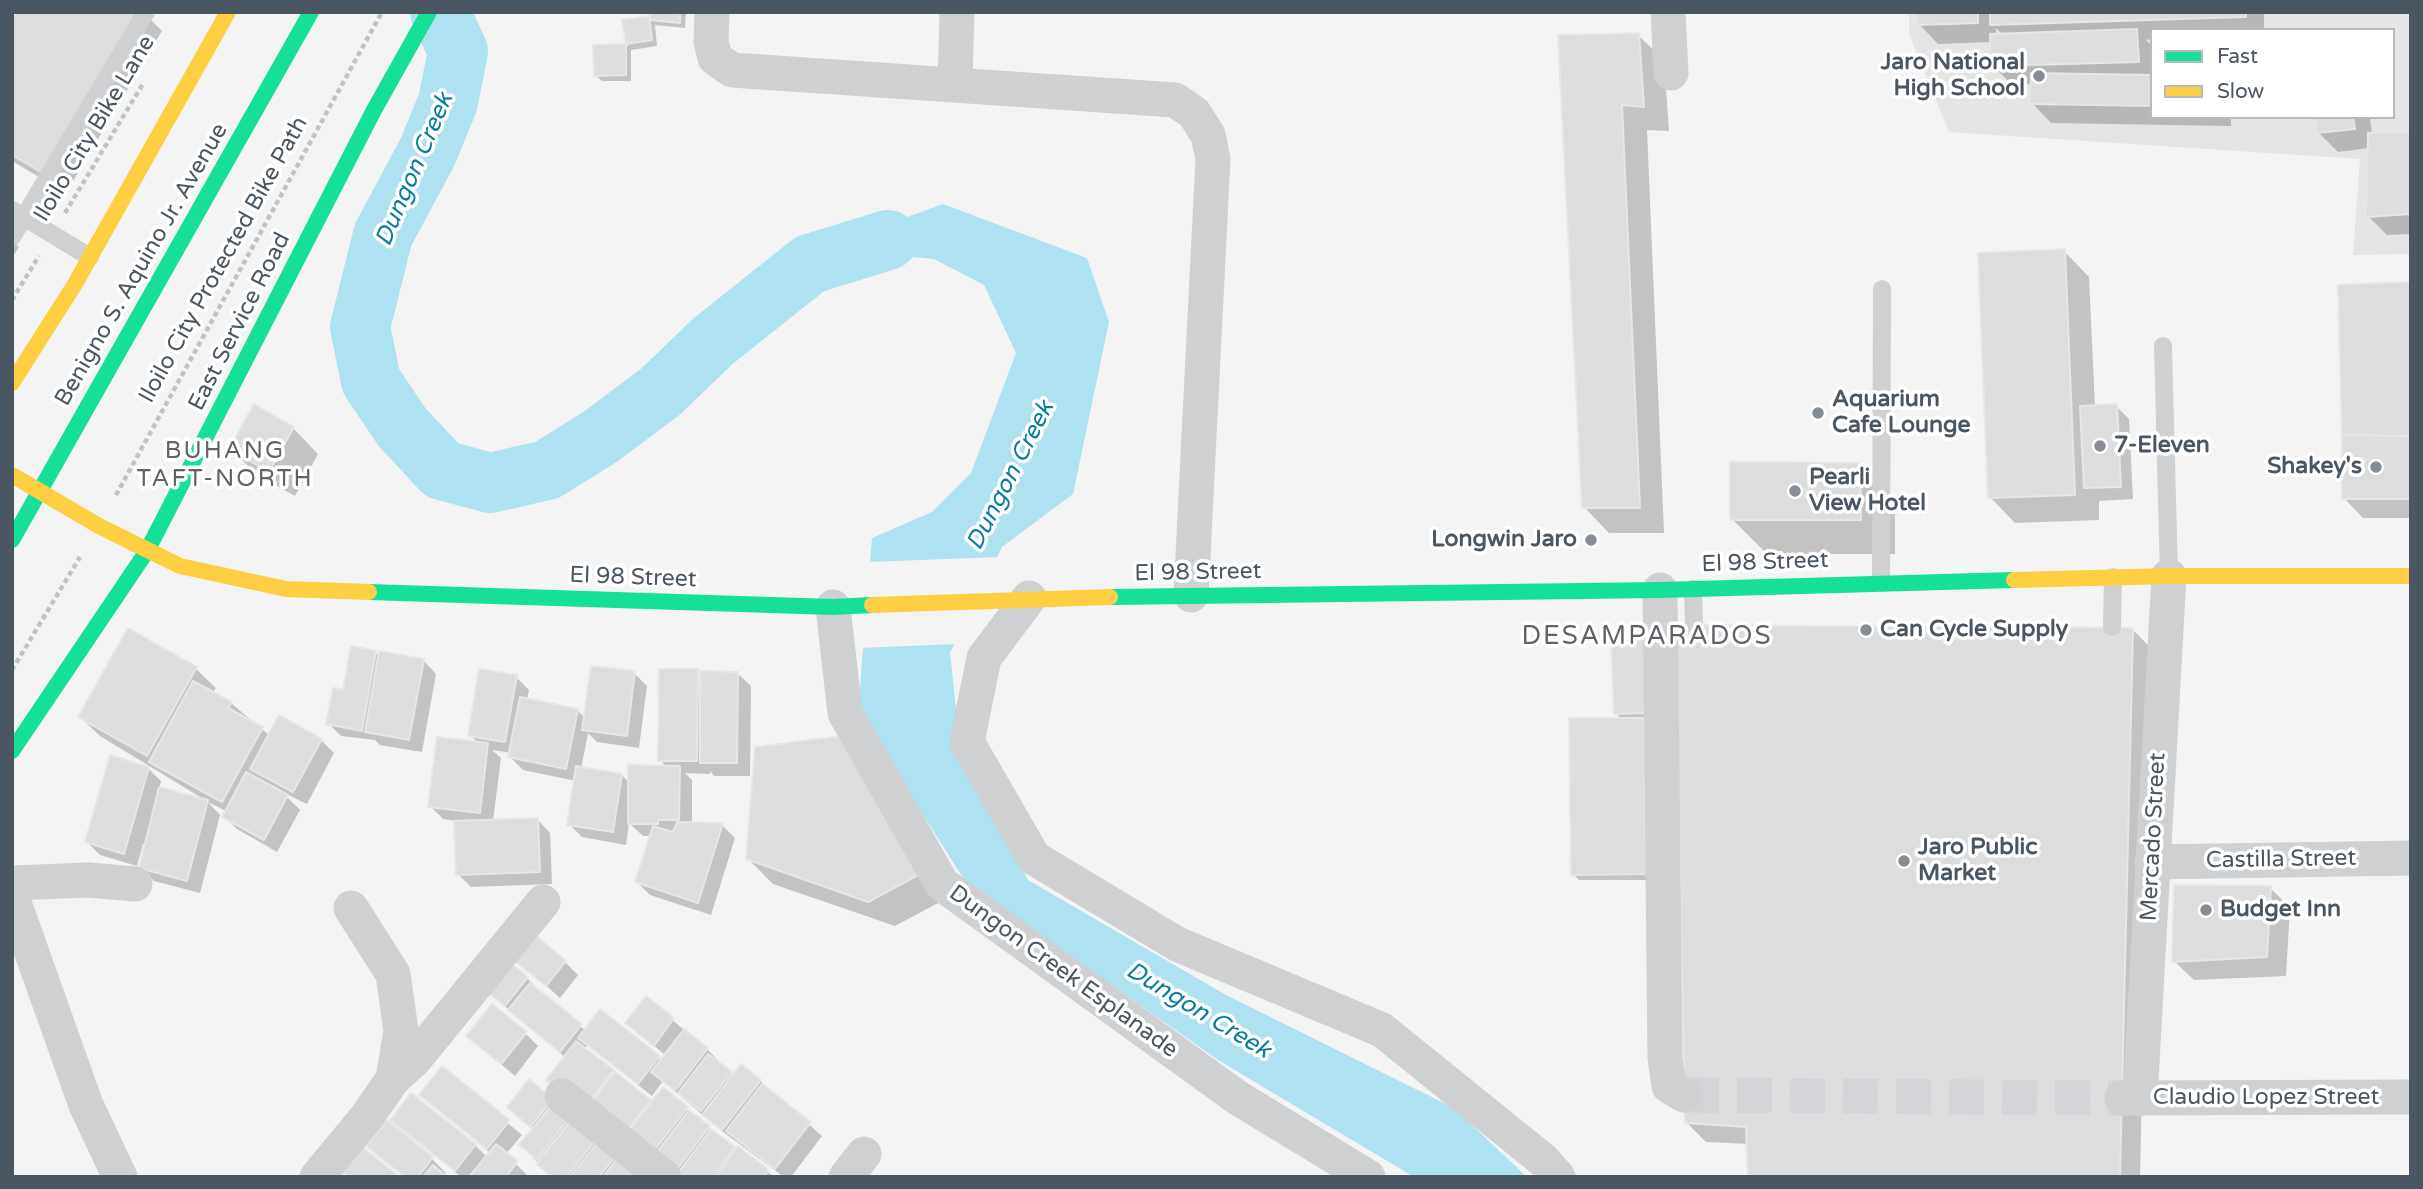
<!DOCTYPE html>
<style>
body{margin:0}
#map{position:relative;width:2423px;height:1189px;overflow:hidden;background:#f4f4f4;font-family:"Varela Round",sans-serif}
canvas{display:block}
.frame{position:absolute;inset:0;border:14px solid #4a5661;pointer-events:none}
.legend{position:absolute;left:2150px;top:28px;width:245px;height:91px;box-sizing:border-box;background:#fff;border:2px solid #b7bbc0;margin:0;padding:9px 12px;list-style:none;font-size:21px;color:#4a5661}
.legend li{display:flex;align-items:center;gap:14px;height:35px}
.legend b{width:35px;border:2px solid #b7bbc0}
</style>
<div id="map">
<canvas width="2423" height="1189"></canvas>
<div class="frame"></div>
<ul class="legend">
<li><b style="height:9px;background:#16e098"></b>Fast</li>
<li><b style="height:9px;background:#ffcf43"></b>Slow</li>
</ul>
</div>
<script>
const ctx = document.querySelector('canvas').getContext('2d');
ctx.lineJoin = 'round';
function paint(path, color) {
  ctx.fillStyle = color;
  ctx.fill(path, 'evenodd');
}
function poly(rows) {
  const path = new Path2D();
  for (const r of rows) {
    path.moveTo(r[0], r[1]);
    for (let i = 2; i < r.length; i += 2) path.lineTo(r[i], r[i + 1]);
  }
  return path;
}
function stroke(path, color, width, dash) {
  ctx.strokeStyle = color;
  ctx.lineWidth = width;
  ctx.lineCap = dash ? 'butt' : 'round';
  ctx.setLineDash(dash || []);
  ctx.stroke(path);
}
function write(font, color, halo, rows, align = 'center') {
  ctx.font = font + ' "Varela Round",sans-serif';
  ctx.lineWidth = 7;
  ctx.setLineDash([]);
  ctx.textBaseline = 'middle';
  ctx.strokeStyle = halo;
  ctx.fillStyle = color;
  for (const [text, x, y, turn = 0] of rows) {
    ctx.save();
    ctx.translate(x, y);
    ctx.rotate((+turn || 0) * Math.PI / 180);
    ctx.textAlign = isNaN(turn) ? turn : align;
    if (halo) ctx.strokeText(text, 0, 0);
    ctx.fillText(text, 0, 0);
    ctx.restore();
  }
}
paint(poly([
 [1909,12,2411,12,2411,254,2353,255,2360,159,1949,132,1909,34],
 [2152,30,2393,30,2393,117,2152,117]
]), '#e6e5e6');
paint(poly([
 [943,204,1087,258,1109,322,1073,494,1002,547,950,653,960,746,1028,880,1226,995,1454,1108,1527,1177,1414,1177,1218,1060,967,884,858,713,872,538,932,512,971,473,1016,353,984,285,934,259,872,253,810,264,888,224]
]), '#aee2f0');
paint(poly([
 [1001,557,958,644,859,648,866,562]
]), '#f4f4f4');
paint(poly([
 [143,12,162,31,66,193,12,161,12,22],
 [652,12,686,12,685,28,655,25,657,46,631,50,631,81,602,81,595,75,595,46,628,46,624,21,652,18],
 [1918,12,2264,12,2264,30,2152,30,2152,39,2146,40,2152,46,2152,117,2231,117,2231,126,2051,123,2032,103,2033,84,2012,85,1993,65,1992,42,1938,44,1919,24],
 [1996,28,2003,35,1996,36],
 [1638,35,1664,60,1669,131,1647,130,1664,533,1609,533,1584,507,1560,37],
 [2317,117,2370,117,2372,135,2411,134,2411,234,2387,235,2368,216,2369,148,2338,152,2318,132],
 [12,240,19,247,12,258],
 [2064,251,2089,277,2095,407,2116,406,2129,419,2133,499,2099,501,2099,520,2015,523,1990,497],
 [2411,284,2411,518,2363,518,2344,498],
 [293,428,318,454,295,496,256,474,231,449],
 [1860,464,1895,499,1895,554,1767,554,1732,519],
 [2132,629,2152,649,2140,1177,1750,1177,1749,1144,1706,1142,1686,1122],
 [129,631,196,669,216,688,213,693,231,703,270,736,321,740,334,753,307,804,282,792,300,810,277,852,237,829,224,816,226,811,208,802,220,815,200,893,154,881,141,868,146,844,143,844,137,866,100,855,87,842,148,768,161,781,159,789,205,800,100,736,80,717],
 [1644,638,1652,880,1579,880,1573,874,1622,720,1616,713],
 [375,652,379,657,423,660,436,674,422,752,380,745,375,740,341,736,328,723,344,692],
 [697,671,702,676,737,673,751,686,750,776,714,776,710,771,710,774,685,773,692,780,692,824,722,825,735,838,711,915,650,895,637,882,651,836,643,836,629,823,626,845,582,837,569,824,576,781,523,770,510,757,511,753,492,750,501,758,493,821,537,819,550,833,552,884,471,887,458,874,456,821,443,819,430,806,479,744,470,735,516,677,529,690,527,700,577,710,586,719,634,673,647,686,639,748,597,742,588,733,581,769,622,775,630,784,667,767,660,760],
 [841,738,942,901,895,926,773,884,748,859],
 [2270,888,2290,907,2286,976,2194,980,2174,961],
 [518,961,565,962,578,975,560,998],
 [527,978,533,984,531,986,586,1031,600,1012,662,1061,666,1056,627,1022,646,998,707,1049,734,1077,760,1081,822,1136,791,1177,784,1177,718,1128,663,1081,652,1096,588,1045,585,1049,652,1103,663,1089,736,1151,775,1177,669,1177,601,1122,566,1058,493,996],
 [525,1033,538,1046,515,1076,468,1036],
 [442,1068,522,1135,506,1154,529,1177,461,1177,392,1119,475,1145,487,1157,490,1153,421,1095],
 [529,1082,642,1177,552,1177,527,1151,534,1129,515,1113],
 [387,1123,432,1159,445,1172,445,1177,404,1177,382,1159,369,1146]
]), '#0003');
stroke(poly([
 [440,12,458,51,448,102,428,151,383,235,360,327,371,381,402,427,442,470,490,483,547,470,600,437,660,392,712,342,810,264,888,240]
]), '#aee2f0', 60);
const building = poly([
 [16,12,142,12,46,175,12,155,12,18,16,12],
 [650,12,680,12,680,23,650,20,650,12],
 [1916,12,1978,12,1978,23,1917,25,1916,12],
 [1990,12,2246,12,2246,17,1990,25,1990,12],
 [649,16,652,40,626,44,622,20,649,16],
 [2137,29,2139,62,1991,66,1990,34,2137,29],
 [1639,33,1644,107,1622,105,1640,508,1582,508,1558,35,1639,33],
 [626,44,626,75,594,76,593,45,626,44],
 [2031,73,2152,75,2152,106,2030,104,2031,73],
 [2315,117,2353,117,2355,129,2317,133,2315,117],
 [2411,132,2411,214,2366,217,2368,133,2411,132],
 [2065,249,2075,495,1988,498,1978,253,2065,249],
 [2411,282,2411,436,2342,435,2338,285,2411,282],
 [254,404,294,427,269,472,229,449,254,404],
 [2117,404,2121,487,2084,488,2080,406,2117,404],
 [2342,435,2411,436,2411,499,2342,499,2342,435],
 [1730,462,1860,463,1861,520,1730,520,1730,462],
 [1675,625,2133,628,2120,1177,1748,1177,1746,1127,1685,1123,1675,625],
 [128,628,197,667,147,756,78,717,128,628],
 [1645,636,1648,713,1614,714,1611,637,1645,636],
 [351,646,376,651,362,731,326,724,333,688,343,690,351,646],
 [379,651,424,659,409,740,365,732,379,651],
 [591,666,635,671,627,736,582,730,591,666],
 [479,669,517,675,505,742,468,736,479,669],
 [659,669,698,669,697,761,658,761,659,669],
 [700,671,738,672,737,763,700,763,700,671],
 [193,681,232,702,228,708,263,727,222,802,149,762,193,681],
 [520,697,578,709,566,769,508,757,520,697],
 [279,715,322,739,293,792,250,769,279,715],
 [1569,718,1644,718,1646,874,1571,875,1569,718],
 [841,736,918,875,868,902,746,859,755,747,841,736],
 [437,737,488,743,480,813,428,807,437,737],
 [110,755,149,767,124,854,85,842,110,755],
 [628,765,680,766,679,820,658,820,658,824,628,824,628,765],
 [576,766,622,774,613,832,567,825,576,766],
 [246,772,288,795,264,840,222,817,246,772],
 [159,787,208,800,187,881,139,868,159,787],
 [538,818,540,872,456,875,454,821,538,818],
 [677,822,723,823,698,903,635,882,653,826,673,832,677,822],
 [2174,885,2271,886,2267,957,2172,962,2174,885],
 [536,936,566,961,546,986,516,962,536,936],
 [508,961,528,977,505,1006,485,990,508,961],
 [530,983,582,1024,560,1052,508,1010,530,983],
 [646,996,674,1018,654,1046,625,1023,646,996],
 [492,1004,527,1032,501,1064,466,1036,492,1004],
 [600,1009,660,1056,638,1084,578,1038,600,1009],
 [684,1029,708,1048,675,1091,651,1072,684,1029],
 [576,1041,614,1070,584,1109,546,1080,576,1041],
 [708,1054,732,1072,701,1111,678,1093,708,1054],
 [741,1064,761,1080,722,1130,702,1115,741,1064],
 [442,1066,510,1120,487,1149,419,1095,442,1066],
 [615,1072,651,1100,622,1137,586,1109,615,1072],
 [529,1079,553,1099,530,1127,507,1107,529,1079],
 [762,1084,811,1122,775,1169,726,1131,762,1084],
 [663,1087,688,1107,653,1152,628,1132,663,1087],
 [411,1093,476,1144,455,1171,390,1120,411,1093],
 [551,1106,568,1120,537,1159,519,1145,551,1106],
 [689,1110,710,1126,671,1177,650,1161,689,1110],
 [578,1112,602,1132,567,1177,552,1177,536,1164,578,1112],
 [387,1120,433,1157,418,1177,405,1177,366,1146,387,1120],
 [711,1129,735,1147,712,1177,675,1177,711,1129],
 [597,1143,615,1157,599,1177,570,1177,597,1143],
 [496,1144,518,1161,506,1177,469,1177,496,1144],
 [738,1146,769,1170,763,1177,715,1177,738,1146],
 [362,1147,400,1177,349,1177,343,1172,362,1147],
 [619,1156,643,1177,603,1177,619,1156],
 [433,1165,447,1177,423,1177,433,1165]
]);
paint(building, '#ddddde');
stroke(building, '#e5e6e7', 2);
stroke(poly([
 [1684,1095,2122,1098]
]), '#d2d4d7', 35, [35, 18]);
stroke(poly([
 [65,213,144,82],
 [12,300,39,256],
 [116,495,382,12],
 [12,670,80,557]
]), '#bcc7c4', 4.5, [5, 3.5]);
stroke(poly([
 [12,210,90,257],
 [12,237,146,12],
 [2163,346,2169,576],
 [1881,582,1882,289],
 [1693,589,1694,625],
 [2112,627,2113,577]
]), '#ced0d2', 18);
stroke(poly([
 [712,12,711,42,715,58,732,70,1175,100,1194,113,1208,135,1213,159,1191,595],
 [1668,12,1671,73],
 [955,84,957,12],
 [1660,590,1665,1058,1669,1086,1684,1095],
 [1029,598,984,658,967,742,1034,858,1177,944,1382,1030,1543,1160,1558,1177],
 [833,607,845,713,942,884,1238,1098,1368,1177],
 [2152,862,2411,858],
 [12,883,88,880,135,884],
 [12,897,86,1105,120,1177],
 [351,908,393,974,401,1031,393,1079],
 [562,1096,664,1177],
 [2122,1098,2411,1097],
 [2140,1099,2169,576],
 [317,1177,366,1118,393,1079,415,1059,543,902],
 [846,1177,864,1154]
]), '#ced0d2', 35);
stroke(poly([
 [12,540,311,12],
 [369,592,833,607,872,605],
 [1110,597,1660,590,2014,580],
 [12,751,147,551,374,110,429,12]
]), '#16e098', 16);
stroke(poly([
 [12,383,75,284,228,12],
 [12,475,99,526,180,566,286,589,369,592],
 [2014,580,2169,576,2411,576],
 [872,605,1110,597]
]), '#ffcf43', 16);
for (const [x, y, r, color] of [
 [2039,76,7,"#868d94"],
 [1818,413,7,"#868d94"],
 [2100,446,7,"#868d94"],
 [2376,467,7,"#868d94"],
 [1795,491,7,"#868d94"],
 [1591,540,7,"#868d94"],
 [1866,630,7,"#868d94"],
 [1904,861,7,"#868d94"],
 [2206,910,7,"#868d94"]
]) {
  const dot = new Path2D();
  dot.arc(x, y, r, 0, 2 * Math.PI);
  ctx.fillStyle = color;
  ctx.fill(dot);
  stroke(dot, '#fff', 2.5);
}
write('bold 23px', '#4a5661', '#fff', [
 ["Jaro National",2025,63,"right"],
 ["High School",2025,89,"right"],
 ["Aquarium",1832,400],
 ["Cafe Lounge",1832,426],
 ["7-Eleven",2114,446],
 ["Shakey's",2362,467,"right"],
 ["Pearli",1809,478],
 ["View Hotel",1809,504],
 ["Longwin Jaro",1577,540,"right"],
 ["Can Cycle Supply",1880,630],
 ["Jaro Public",1918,848],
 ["Market",1918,874],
 ["Budget Inn",2220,910]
], 'left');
write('23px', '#4a5661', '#fff', [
 ["Iloilo City Bike Lane",95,129,-59],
 ["Iloilo City Protected Bike Path",224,260,-61],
 ["Benigno S. Aquino Jr. Avenue",142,265,-60],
 ["East Service Road",240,322,-63],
 ["El 98 Street",1765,563,-2],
 ["El 98 Street",1198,573,-1],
 ["El 98 Street",633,578,2],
 ["Mercado Street",2154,837,-87],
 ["Castilla Street",2281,860,-1],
 ["Dungon Creek Esplanade",1063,972,36],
 ["Claudio Lopez Street",2266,1098]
]);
write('italic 24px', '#0c7c9b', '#fff', [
 ["Dungon Creek",415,170,-67],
 ["Dungon Creek",1011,476,-63],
 ["Dungon Creek",1198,1011,31]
]);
ctx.letterSpacing = '2px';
write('24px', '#5f6368', '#fff', [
 ["BUHANG",225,452],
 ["TAFT-NORTH",225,480]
]);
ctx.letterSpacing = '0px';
ctx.letterSpacing = '2px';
write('26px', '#5f6368', '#fff', [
 ["DESAMPARADOS",1647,637]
]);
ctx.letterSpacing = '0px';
</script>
